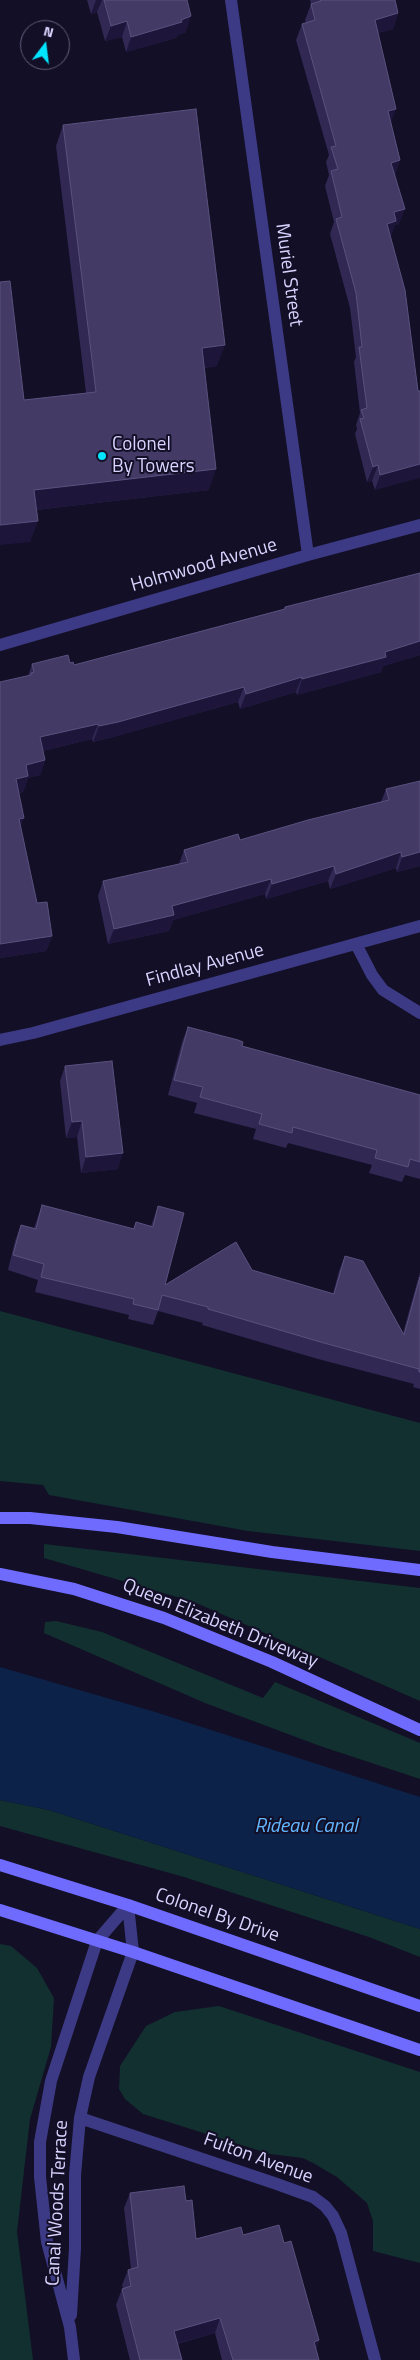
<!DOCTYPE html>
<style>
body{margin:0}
#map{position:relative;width:420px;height:2360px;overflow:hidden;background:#130f26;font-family:"Titillium Web",sans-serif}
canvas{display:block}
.north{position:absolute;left:20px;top:20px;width:50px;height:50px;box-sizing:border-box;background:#130f26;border:1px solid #625e7d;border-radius:50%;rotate:15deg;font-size:14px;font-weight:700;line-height:20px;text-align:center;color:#d9d4ff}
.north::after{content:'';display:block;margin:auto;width:18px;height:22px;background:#00e5ff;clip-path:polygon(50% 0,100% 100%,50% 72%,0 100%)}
</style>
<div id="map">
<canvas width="420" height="2360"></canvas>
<div class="north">N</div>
</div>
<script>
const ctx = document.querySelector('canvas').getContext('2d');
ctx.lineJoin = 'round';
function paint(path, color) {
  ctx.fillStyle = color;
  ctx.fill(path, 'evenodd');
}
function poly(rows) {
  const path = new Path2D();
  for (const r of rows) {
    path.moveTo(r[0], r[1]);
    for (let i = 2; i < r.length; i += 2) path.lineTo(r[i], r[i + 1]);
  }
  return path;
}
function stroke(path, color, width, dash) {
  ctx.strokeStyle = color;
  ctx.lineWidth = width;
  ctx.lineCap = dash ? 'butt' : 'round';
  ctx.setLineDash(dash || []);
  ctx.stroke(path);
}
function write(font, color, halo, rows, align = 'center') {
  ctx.font = font + ' "Titillium Web",sans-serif';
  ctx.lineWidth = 4;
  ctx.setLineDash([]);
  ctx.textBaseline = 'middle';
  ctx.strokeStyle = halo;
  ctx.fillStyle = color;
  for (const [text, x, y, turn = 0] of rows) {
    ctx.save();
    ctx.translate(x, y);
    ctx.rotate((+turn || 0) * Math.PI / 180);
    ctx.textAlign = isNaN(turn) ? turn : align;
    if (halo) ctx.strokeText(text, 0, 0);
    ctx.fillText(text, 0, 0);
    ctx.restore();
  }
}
paint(poly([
 [0,1311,420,1423,420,1551,248,1531,49,1495,43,1485,0,1481],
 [44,1544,420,1588,420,1701,194,1602,44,1558],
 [56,1621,102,1632,263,1698,275,1682,420,1743,420,1779,320,1746,205,1703,44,1633,45,1622],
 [0,1800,49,1810,420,1929,420,1957,369,1937,184,1877,0,1826],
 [0,1944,11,1946,37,1968,54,1998,51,2047,30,2119,17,2232,33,2360,0,2360],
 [219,2006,420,2072,420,2263,373,2251,373,2221,367,2203,337,2177,313,2163,303,2158,270,2154,143,2114,125,2099,119,2089,120,2066,146,2026,175,2012]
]), '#12302f');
paint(poly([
 [0,1667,152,1711,420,1797,420,1929,49,1810,0,1800]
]), '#0c2248');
stroke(poly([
 [231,0,308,555],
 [0,645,308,555,420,525],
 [356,944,372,975,383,990,420,1013],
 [0,1040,33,1033,420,926],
 [80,2118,274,2183,313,2197,325,2206,333,2216,341,2233,375,2360],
 [71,2315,75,2248,75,2175,80,2118,89,2077,133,1952,128,1905],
 [74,2360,70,2327,47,2242,40,2177,40,2142,51,2081,97,1941,128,1905]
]), '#3d3a85', 12);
stroke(poly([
 [0,1518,30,1518,117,1527,272,1552,420,1570],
 [0,1574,74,1589,164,1618,272,1662,420,1730],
 [0,1865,128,1905,420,2006],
 [0,1910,133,1952,420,2050]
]), '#6f6bff', 12);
paint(poly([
 [87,0,187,0,186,32,178,35,176,38,126,52,122,37,105,41,97,12,91,14],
 [310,0,395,0,398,13,393,29,378,33,391,123,400,160,395,175,399,224,395,225,390,237,418,391,375,490,372,481,367,482,355,434,357,429,356,425,360,413,354,362,356,357,350,308,330,234,334,222,325,186,329,175,326,162,329,155,296,40,302,24,306,23,305,20,311,4],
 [63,125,217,366,204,368,209,490,36,510,30,542,24,400,86,393,56,146],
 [420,573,420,655,383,666,381,672,297,695,296,692,240,709,238,702,113,737,93,742,92,739,43,751,45,760,40,775,28,778,23,792,19,793,20,827,37,903,52,936,46,951,0,958,28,676,32,664,70,663,74,665,284,609,285,607],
 [386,789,420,866,397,872,396,868,330,889,328,881,266,899,265,894,173,920,169,931,108,944,98,896,103,881,179,864,184,850,240,840,381,802],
 [188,1027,242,1046,420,1095,420,1179,405,1175,402,1182,369,1173,372,1165,288,1143,286,1148,253,1139,256,1129,194,1113,197,1103,168,1095,182,1042],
 [65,1066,118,1169,81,1173,77,1137,66,1138,60,1081],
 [42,1205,133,1229,136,1222,151,1226,158,1206,165,1285,252,1270,333,1294,339,1271,345,1256,403,1333,420,1272,420,1389,413,1387,414,1384,318,1359,202,1325,203,1323,158,1311,153,1325,128,1319,129,1315,35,1292,38,1280,8,1270,15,1241,21,1225,34,1228],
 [130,2193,186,2201,196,2239,243,2235,284,2243,319,2340,316,2349,319,2360,222,2360,215,2333,177,2344,182,2360,130,2360,116,2305,122,2289,123,2289,122,2285,128,2270,131,2269,124,2208]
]), '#312854');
paint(poly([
 [96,0,102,0,97,12,91,14],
 [398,13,393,29,370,35,375,20],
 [191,16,186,32,178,35,176,38,126,52,131,37],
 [127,21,122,37,105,41,111,26],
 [396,109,390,125,388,111],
 [400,160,395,175,391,163],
 [405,209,399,224,395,225,391,237,381,240,387,224,394,212],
 [225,345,217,366,194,369,202,348],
 [420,464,420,478,375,490,380,475],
 [378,465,372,481,367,482,373,467],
 [216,469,209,490,26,511,34,490],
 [38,521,30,542,0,545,0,525],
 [420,641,420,655,383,666,381,672,297,695,302,679,385,652],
 [302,677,296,692,240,709,246,694],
 [244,687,238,702,113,737,93,742,99,726],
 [98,724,92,739,34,753,40,737],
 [45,760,40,775,28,778,23,792,11,794,16,779,26,765],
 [24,818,18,833,19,819],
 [401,852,396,868,330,889,336,874],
 [420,852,420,866,397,872,402,857],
 [334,866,328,881,266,899,272,884],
 [271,879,265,894,173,920,169,931,108,944,114,929,172,906],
 [52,936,46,951,0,958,0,944],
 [82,1121,77,1137,66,1138,72,1122],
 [123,1153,118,1169,81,1173,86,1157],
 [220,2318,215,2333,168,2346,174,2331],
 [319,2340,313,2356,314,2342]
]), '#1d163a');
const building = poly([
 [104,0,187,0,191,16,181,20,182,22,131,37,127,21,111,26,104,0],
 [320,0,395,0,398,13,375,20,396,109,388,111,400,160,391,163,405,209,394,212,396,221,387,224,405,290,418,391,420,391,420,464,380,475,378,465,373,467,360,419,364,418,361,410,367,408,359,347,362,347,356,293,336,219,342,217,331,171,338,169,331,147,336,146,302,24,315,20,311,4,321,1,320,0],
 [196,109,225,345,202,348,216,469,34,490,38,521,0,525,0,282,10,281,24,400,96,392,63,125,196,109],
 [420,573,420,641,385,652,386,657,302,679,302,677,246,694,244,687,118,722,99,726,98,724,40,737,45,760,26,765,28,776,16,779,24,818,19,819,37,903,47,902,52,936,0,944,0,682,31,675,31,673,34,672,32,664,68,655,70,663,73,662,74,665,285,609,285,607,420,573],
 [420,781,420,852,402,857,401,852,336,874,334,866,272,884,271,879,172,906,174,915,114,929,103,881,188,862,184,850,238,834,240,840,308,820,389,800,386,789,420,781],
 [188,1027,238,1040,243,1042,242,1046,420,1095,420,1162,410,1159,408,1167,375,1158,377,1150,293,1127,292,1133,259,1124,262,1114,200,1097,203,1087,174,1080,188,1027],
 [112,1061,123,1153,86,1157,82,1121,72,1122,65,1066,112,1061],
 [42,1205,134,1229,136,1222,153,1227,158,1206,184,1213,165,1285,236,1242,252,1270,334,1294,345,1256,363,1261,404,1335,420,1277,420,1372,419,1372,419,1369,324,1343,208,1309,208,1307,162,1295,158,1310,133,1304,134,1299,41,1277,44,1264,13,1255,21,1225,36,1229,42,1205],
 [184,2186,186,2201,192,2200,196,2239,241,2227,243,2235,279,2225,284,2243,291,2241,319,2340,314,2342,319,2360,233,2360,220,2318,174,2331,182,2360,140,2360,122,2289,131,2286,128,2270,138,2267,130,2193,184,2186]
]);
paint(building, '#433a66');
stroke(building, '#5a527e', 1);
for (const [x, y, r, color] of [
 [102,456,5,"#00e5ff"]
]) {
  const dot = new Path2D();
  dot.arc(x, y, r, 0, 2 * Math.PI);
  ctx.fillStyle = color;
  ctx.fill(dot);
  stroke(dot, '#130f26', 2);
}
write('19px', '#d9d4ff', '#130f26', [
 ["Muriel Street",288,275,82],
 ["Holmwood Avenue",204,566,-16],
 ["Findlay Avenue",205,966,-15],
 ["Queen Elizabeth Driveway",220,1624,22],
 ["Colonel By Drive",217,1916,19],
 ["Fulton Avenue",258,2159,20],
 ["Canal Woods Terrace",58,2203,-87]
]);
write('19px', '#d9d4ff', '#130f26', [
 ["Colonel",112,445],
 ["By Towers",112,467]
], 'left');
write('italic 20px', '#62b6ff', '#130f26', [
 ["Rideau Canal",306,1827]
]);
</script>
